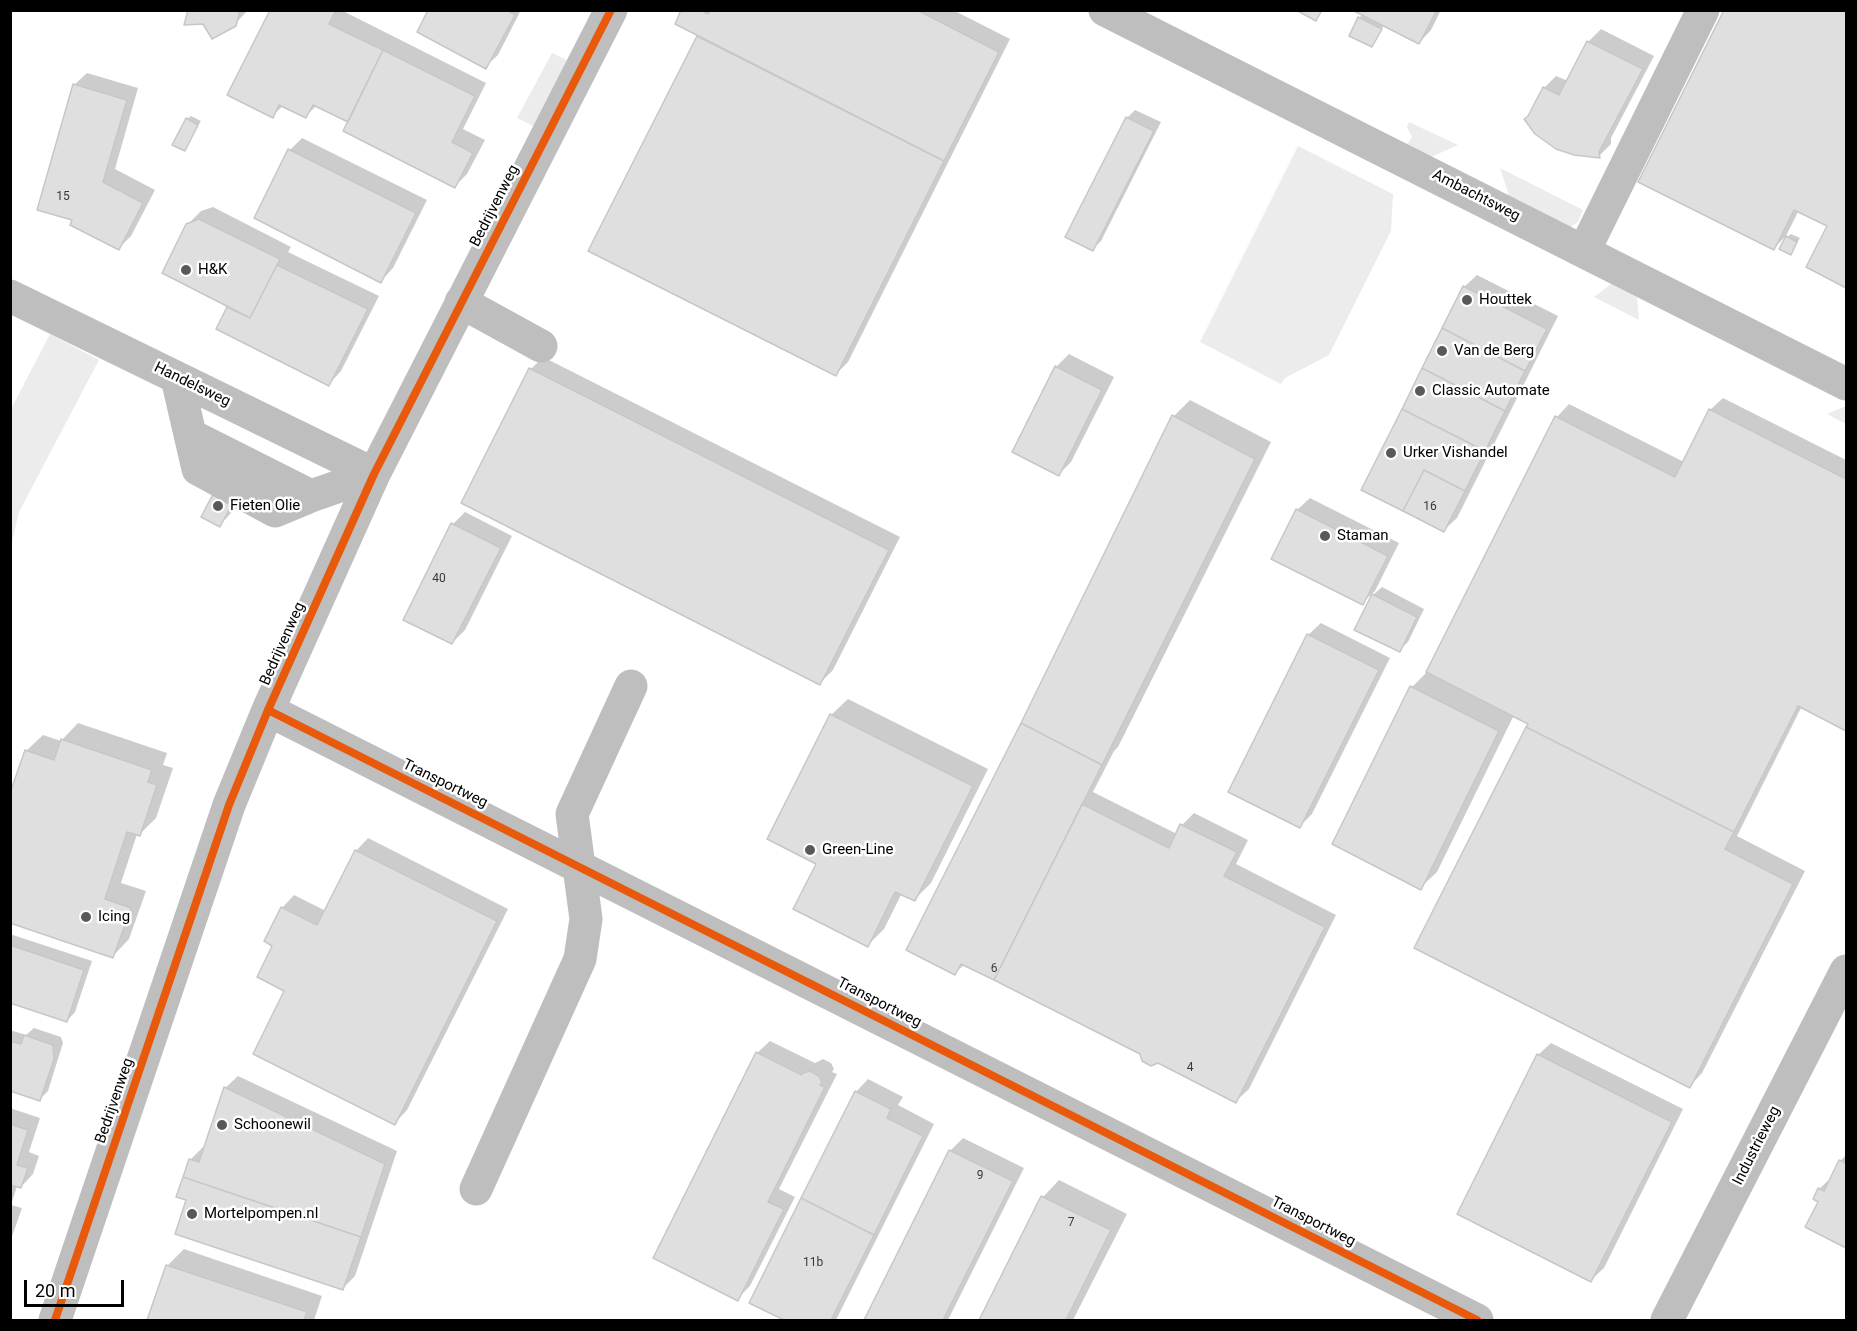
<!DOCTYPE html>
<style>
body{margin:0}
#map{position:relative;width:1857px;height:1331px;overflow:hidden;background:#fff;font-family:Roboto,sans-serif}
canvas{display:block}
.frame{position:absolute;inset:0;border:12px solid #000;pointer-events:none}
.scale{position:absolute;left:24px;top:1280px;width:100px;height:27px;box-sizing:border-box;border:3px solid #000;border-top:0;padding-left:8px;font-size:18px;line-height:21px;white-space:nowrap;color:#000;-webkit-text-stroke:4px #fff;paint-order:stroke}
</style>
<div id="map">
<canvas width="1857" height="1331"></canvas>
<div class="frame"></div>
<div class="scale">20 m</div>
</div>
<script>
const ctx = document.querySelector('canvas').getContext('2d');
ctx.lineJoin = 'round';
function paint(path, color) {
  ctx.fillStyle = color;
  ctx.fill(path, 'evenodd');
}
function poly(rows) {
  const path = new Path2D();
  for (const r of rows) {
    path.moveTo(r[0], r[1]);
    for (let i = 2; i < r.length; i += 2) path.lineTo(r[i], r[i + 1]);
  }
  return path;
}
function stroke(path, color, width, dash) {
  ctx.strokeStyle = color;
  ctx.lineWidth = width;
  ctx.lineCap = dash ? 'butt' : 'round';
  ctx.setLineDash(dash || []);
  ctx.stroke(path);
}
function write(font, color, halo, rows, align = 'center') {
  ctx.font = font + ' Roboto,sans-serif';
  ctx.lineWidth = 5;
  ctx.setLineDash([]);
  ctx.textBaseline = 'middle';
  ctx.strokeStyle = halo;
  ctx.fillStyle = color;
  for (const [text, x, y, turn = 0] of rows) {
    ctx.save();
    ctx.translate(x, y);
    ctx.rotate((+turn || 0) * Math.PI / 180);
    ctx.textAlign = isNaN(turn) ? turn : align;
    if (halo) ctx.strokeText(text, 0, 0);
    ctx.fillText(text, 0, 0);
    ctx.restore();
  }
}
paint(poly([
 [552,53,569,61,537,128,517,118],
 [1409,122,1458,145,1431,157,1407,144,1412,137,1407,127],
 [1298,146,1393,194,1391,231,1329,355,1285,378,1281,384,1200,342],
 [1500,168,1583,210,1578,222,1570,227,1509,196],
 [1611,284,1637,297,1639,320,1594,297],
 [50,334,99,360,19,512,11,546,11,409],
 [1846,406,1846,424,1827,414]
]), '#ececec');
paint(poly([
 [189,10,248,10,235,24,204,22],
 [271,10,341,10,486,83,463,129,485,140,467,174,455,186,350,121,317,105,306,116,284,105,272,116],
 [430,10,521,10,498,55,485,67],
 [683,10,953,10,1010,39,848,362,835,375,590,251,699,35],
 [1355,10,1441,10,1431,30,1419,43,1384,25,1372,46,1359,18,1363,14],
 [1726,10,1846,10,1846,285,1808,266,1829,225,1799,210,1786,236,1773,249],
 [1601,29,1654,56,1611,138,1611,144,1599,156,1530,114,1544,88,1556,76,1568,81,1588,42],
 [87,73,138,88,115,169,155,190,131,236,119,248,74,219,74,85],
 [1135,110,1161,122,1101,241,1093,249,1127,118],
 [191,116,201,121,185,149,187,119],
 [302,138,427,200,393,268,381,281,290,150],
 [213,207,291,247,288,252,379,296,341,371,329,384,218,329,229,306,188,224,201,211],
 [1791,234,1800,238,1791,253,1787,237],
 [1477,275,1558,316,1457,518,1444,530,1464,287],
 [1069,354,1114,377,1071,462,1059,474,1056,367],
 [543,357,900,537,833,670,820,683,531,369],
 [1723,398,1846,460,1846,729,1802,706,1737,836,1805,871,1702,1073,1690,1086,1530,723,1514,715,1437,872,1420,888,1412,687,1428,671,1557,417,1569,404,1684,462,1710,410],
 [1190,400,1271,442,1118,747,1114,751,1093,792,1177,834,1182,825,1194,813,1248,840,1236,864,1336,915,1249,1089,1236,1101,965,964,955,973,1174,416],
 [215,494,236,505,232,512,220,525],
 [1310,498,1399,543,1375,591,1362,603,1297,510],
 [465,512,512,536,465,630,452,643,453,524],
 [1382,587,1424,609,1408,642,1399,650,1373,595],
 [1321,623,1390,658,1312,814,1300,826,1308,635],
 [848,699,988,769,931,883,914,900,902,893,884,929,868,945,818,863,831,715],
 [78,723,167,753,163,765,173,768,156,818,139,835,137,834,121,883,146,891,129,939,113,956,26,751,43,735,61,741],
 [368,838,508,909,407,1110,395,1123,286,990,274,945,282,908,294,895,326,911,356,851],
 [10,934,92,961,75,1012,67,1021,10,1002],
 [34,1028,61,1037,63,1043,48,1091,40,1099,10,1089,10,1030,26,1035],
 [770,1041,815,1063,823,1059,831,1063,834,1069,832,1072,837,1074,779,1189,795,1197,750,1286,737,1299,757,1053],
 [1551,1043,1683,1109,1604,1268,1591,1280,1538,1055],
 [238,1076,397,1151,355,1276,342,1289,188,1200,190,1160,203,1147,205,1148,225,1088],
 [868,1079,903,1097,898,1105,934,1124,836,1320,787,1320,751,1302,856,1092],
 [10,1108,40,1118,29,1152,39,1156,33,1174,21,1187,17,1186,11,1205,22,1208,10,1242],
 [963,1138,1024,1168,948,1320,866,1320,951,1150],
 [1846,1155,1846,1247,1807,1227,1820,1201,1819,1189,1832,1177,1841,1160],
 [1059,1180,1127,1214,1073,1320,981,1320,1043,1197],
 [184,1249,322,1296,314,1320,149,1320,167,1266]
]), '#0003');
const building = poly([
 [188,10,240,10,236,26,212,39,203,24,184,25,188,10],
 [270,10,336,10,329,24,383,50,348,122,313,105,306,118,279,105,273,118,227,95,270,10],
 [428,10,507,10,515,15,486,69,417,32,428,10],
 [681,10,701,10,708,14,710,10,917,10,999,52,944,161,675,24,681,10],
 [1296,10,1322,10,1316,21,1296,10],
 [1352,10,1437,10,1419,44,1352,10],
 [1724,10,1846,10,1846,288,1806,267,1827,226,1794,210,1774,250,1638,182,1724,10],
 [1358,17,1382,29,1372,47,1349,36,1358,17],
 [697,36,944,161,836,376,588,251,697,36],
 [1587,41,1643,69,1599,152,1600,158,1574,155,1556,149,1535,134,1524,119,1528,116,1543,87,1559,95,1587,41],
 [383,50,475,96,452,142,473,153,455,188,343,131,383,50],
 [73,84,127,100,103,182,143,203,119,250,70,225,72,220,37,210,73,84],
 [1126,117,1154,131,1093,251,1065,237,1126,117],
 [186,118,198,125,185,151,172,145,186,118],
 [288,149,416,213,381,283,254,218,288,149],
 [199,219,280,259,250,318,162,273,186,224,199,219],
 [1786,236,1797,242,1791,255,1779,249,1786,236],
 [277,265,368,309,329,386,216,329,227,307,250,318,277,265],
 [1463,286,1547,329,1525,371,1442,328,1463,286],
 [1442,328,1525,371,1505,411,1422,368,1442,328],
 [1055,366,1102,390,1059,476,1012,452,1055,366],
 [529,368,889,550,820,685,461,503,529,368],
 [1422,368,1505,411,1485,451,1402,409,1422,368],
 [1402,409,1485,451,1465,491,1424,470,1403,511,1361,490,1402,409],
 [1709,409,1846,479,1846,731,1798,706,1734,832,1526,727,1528,724,1426,672,1555,416,1675,477,1709,409],
 [1172,415,1255,459,1102,765,1021,723,1172,415],
 [1424,470,1465,491,1444,532,1403,511,1424,470],
 [214,492,233,502,220,527,201,517,214,492],
 [1296,509,1388,556,1363,605,1271,559,1296,509],
 [451,523,501,548,452,644,403,620,451,523],
 [1372,594,1417,617,1400,652,1354,630,1372,594],
 [1307,634,1379,670,1300,828,1228,792,1307,634],
 [1410,686,1499,731,1421,890,1332,844,1410,686],
 [830,714,973,786,915,901,895,892,868,947,793,909,816,864,767,839,830,714],
 [1021,723,1102,765,994,980,961,964,955,975,906,950,1021,723],
 [1526,727,1734,832,1725,849,1793,884,1690,1088,1414,948,1526,727],
 [61,739,152,770,148,782,157,785,140,836,127,832,105,899,131,908,113,958,10,923,10,793,25,750,54,760,61,739],
 [1082,804,1169,848,1180,824,1237,852,1224,876,1325,927,1236,1103,1158,1063,1151,1066,1142,1061,1140,1054,994,980,1082,804],
 [355,850,497,921,395,1125,253,1054,284,991,257,977,272,946,264,941,281,907,317,925,355,850],
 [10,945,84,970,67,1022,10,1003,10,945],
 [24,1035,53,1045,54,1059,40,1101,10,1091,10,1041,21,1044,24,1035],
 [756,1052,802,1075,803,1073,810,1071,819,1076,822,1083,820,1085,825,1087,768,1202,784,1209,738,1301,653,1258,756,1052],
 [1537,1054,1672,1122,1591,1282,1457,1214,1537,1054],
 [224,1087,385,1164,361,1237,183,1177,189,1159,199,1162,224,1087],
 [855,1091,891,1109,887,1118,923,1136,874,1235,801,1198,855,1091],
 [10,1124,28,1130,17,1165,28,1168,21,1188,10,1185,10,1124],
 [949,1150,1013,1181,943,1320,864,1320,949,1150],
 [1839,1160,1846,1163,1846,1248,1805,1227,1818,1202,1813,1199,1818,1188,1824,1191,1839,1160],
 [183,1177,361,1237,343,1290,175,1234,186,1200,176,1197,183,1177],
 [1041,1196,1111,1230,1066,1320,979,1320,1041,1196],
 [801,1198,874,1235,831,1320,784,1320,749,1303,801,1198],
 [166,1265,307,1312,304,1320,147,1320,166,1265]
]);
paint(building, '#dfdfdf');
stroke(building, '#c7c7c7', 1.5);
stroke(poly([
 [1105,10,1846,384],
 [1584,251,1703,10],
 [10,296,374,474],
 [461,302,541,346],
 [177,378,198,469,275,511,311,496,374,474],
 [190,435,311,496],
 [268,710,1477,1320],
 [476,1189,580,959,586,919,572,814,631,686],
 [55,1320,229,805,268,710,374,474,611,10],
 [1667,1320,1846,971]
]), '#bebebe', 33);
stroke(poly([
 [268,710,1477,1320],
 [55,1320,229,805,268,710,374,474,611,10]
]), '#e8590c', 8);
for (const [x, y, r, color] of [
 [186,270,6,"#595959"],
 [1467,300,6,"#595959"],
 [1442,351,6,"#595959"],
 [1420,391,6,"#595959"],
 [1391,453,6,"#595959"],
 [218,506,6,"#595959"],
 [1325,536,6,"#595959"],
 [810,850,6,"#595959"],
 [86,917,6,"#595959"],
 [222,1125,6,"#595959"],
 [192,1214,6,"#595959"]
]) {
  const dot = new Path2D();
  dot.arc(x, y, r, 0, 2 * Math.PI);
  ctx.fillStyle = color;
  ctx.fill(dot);
  stroke(dot, '#fff', 2);
}
write('12px', '#383838', null, [
 ["15",63,197],
 ["16",1430,507],
 ["40",439,579],
 ["6",994,969],
 ["4",1190,1068],
 ["9",980,1176],
 ["7",1071,1223],
 ["11b",813,1263]
]);
write('15px', '#000', '#fff', [
 ["Ambachtsweg",1476,196,27],
 ["Bedrijvenweg",495,206,-63],
 ["Handelsweg",192,385,26],
 ["Bedrijvenweg",283,644,-66],
 ["Transportweg",445,784,26],
 ["Transportweg",879,1003,27],
 ["Bedrijvenweg",115,1101,-71],
 ["Industrieweg",1757,1146,-63],
 ["Transportweg",1313,1222,27]
]);
write('15px', '#000', '#fff', [
 ["H&K",198,270],
 ["Houttek",1479,300],
 ["Van de Berg",1454,351],
 ["Classic Automate",1432,391],
 ["Urker Vishandel",1403,453],
 ["Fieten Olie",230,506],
 ["Staman",1337,536],
 ["Green-Line",822,850],
 ["Icing",98,917],
 ["Schoonewil",234,1125],
 ["Mortelpompen.nl",204,1214]
], 'left');
</script>
